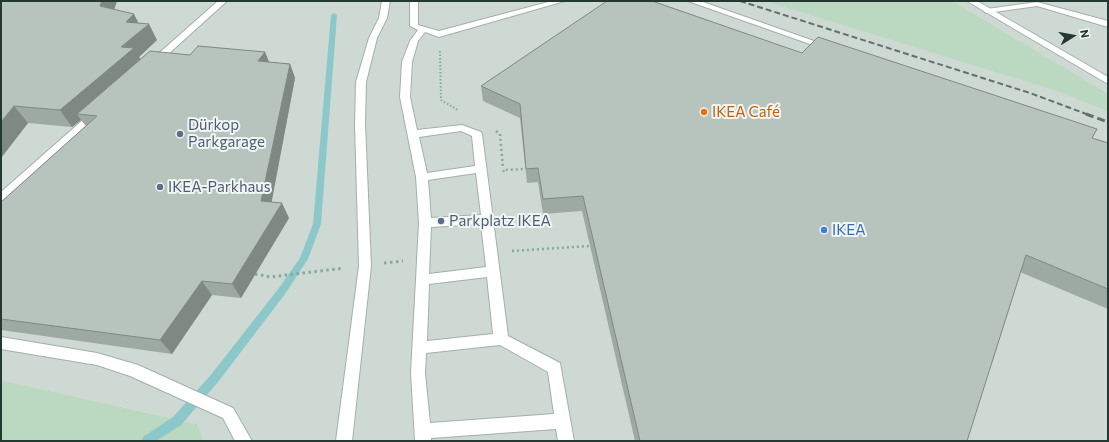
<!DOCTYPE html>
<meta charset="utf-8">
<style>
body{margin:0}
#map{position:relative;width:1109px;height:442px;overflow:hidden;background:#e0e9e4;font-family:Commissioner,sans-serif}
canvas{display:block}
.frame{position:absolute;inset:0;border:2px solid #223830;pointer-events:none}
.north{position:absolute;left:1053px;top:16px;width:40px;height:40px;-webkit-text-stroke:3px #f0f6f3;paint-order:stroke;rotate:79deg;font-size:11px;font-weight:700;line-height:16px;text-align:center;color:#223830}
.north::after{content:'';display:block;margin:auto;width:14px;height:18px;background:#223830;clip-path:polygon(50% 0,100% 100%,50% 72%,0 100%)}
</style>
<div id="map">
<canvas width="1109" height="442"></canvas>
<div class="frame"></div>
<div class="north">N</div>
</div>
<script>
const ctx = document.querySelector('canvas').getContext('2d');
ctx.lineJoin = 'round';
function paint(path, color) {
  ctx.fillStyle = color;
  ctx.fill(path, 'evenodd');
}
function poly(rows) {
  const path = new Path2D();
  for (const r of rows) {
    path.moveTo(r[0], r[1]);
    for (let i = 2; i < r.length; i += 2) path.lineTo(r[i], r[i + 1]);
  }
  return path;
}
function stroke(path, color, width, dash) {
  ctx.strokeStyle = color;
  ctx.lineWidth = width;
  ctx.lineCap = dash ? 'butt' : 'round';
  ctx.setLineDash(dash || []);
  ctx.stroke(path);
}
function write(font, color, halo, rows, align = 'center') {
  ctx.font = font + ' Commissioner,sans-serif';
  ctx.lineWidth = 4;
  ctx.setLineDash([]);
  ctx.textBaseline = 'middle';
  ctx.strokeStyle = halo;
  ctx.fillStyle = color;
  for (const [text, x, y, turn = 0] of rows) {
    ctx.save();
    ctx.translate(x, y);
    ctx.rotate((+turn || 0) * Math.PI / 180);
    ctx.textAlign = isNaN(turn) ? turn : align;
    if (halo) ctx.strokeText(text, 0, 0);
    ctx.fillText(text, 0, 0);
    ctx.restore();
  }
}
paint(poly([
 [1,1,1108,1,1108,441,204,441,197,424,1,380]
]), '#ced9d3');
paint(poly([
 [765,1,820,2,819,1,952,1,1108,94,1108,111,1054,90],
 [1,380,197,424,204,441,1,441]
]), '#bbd9c0');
paint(poly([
 [334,13,337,15,321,224,308,259,285,294,218,382,181,425,156,441,142,441,143,437,173,417,210,376,279,288,300,258,313,224,331,15,334,13]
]), '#8cc7ca');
const lane = poly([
 [218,1,227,1,155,66,149,66,149,62,218,1],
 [382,1,390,1,387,18,377,38,366,82,365,124,371,266,352,441,336,441,359,266,355,124,356,82,369,38,379,18,382,1],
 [410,1,418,1,418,25,439,31,552,1,565,1,439,37,425,32,418,41,412,62,410,97,417,130,462,125,481,132,482,134,508,336,560,363,574,441,558,441,556,429,431,438,431,441,415,441,411,373,419,223,416,177,400,97,402,62,410,41,418,30,410,26,410,1],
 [461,131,472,136,475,166,427,173,419,137,461,131],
 [476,173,481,215,431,218,428,180,476,173],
 [481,224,486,267,429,274,431,227,481,224],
 [487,277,493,334,427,341,429,284,487,277],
 [500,345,548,372,554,414,430,423,425,373,426,353,500,345],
 [688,1,700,1,831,47,827,50,824,49,688,1],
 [1037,2,1108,21,1108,27,1037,6,987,13,983,11,987,9,1037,2],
 [97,110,101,111,102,113,101,115,5,201,1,202,1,192,93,111,97,110],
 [1,337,97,353,138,365,233,408,252,441,235,441,223,418,130,376,97,365,1,349,1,337]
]);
const street = poly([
 [967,1,977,1,1108,77,1108,84,967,1]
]);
stroke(lane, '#a3b0aa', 2);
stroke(street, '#a3b0aa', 2);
stroke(poly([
 [440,51,441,100,458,110]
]), '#83aa9a', 2, [1.5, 2]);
stroke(poly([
 [496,131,500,134,503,168],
 [504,172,503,170,525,169],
 [512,251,589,246]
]), '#83aa9a', 2.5, [2, 3]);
stroke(poly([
 [384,263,403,261],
 [255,274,271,277,344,268]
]), '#83aa9a', 3, [2.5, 3.5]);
paint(lane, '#fff');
paint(street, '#fff');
stroke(poly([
 [740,1,1030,93,1089,115]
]), '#5d746b', 2, [6, 3]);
stroke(poly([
 [1086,114,1108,122]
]), '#5d746b', 3, [8, 4]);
paint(poly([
 [1,1,117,1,114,9,138,23,157,40,139,57,141,59,190,55,265,52,269,62,290,64,295,78,271,202,289,218,241,298,212,295,172,354,1,330,1,202,86,126,81,120,72,127,28,123,1,158],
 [802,53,1092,138,1108,143,1108,309,1020,272,967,441,635,441,582,211,543,214,538,182,527,183,520,118,483,101,481,86]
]), '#9da9a3');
paint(poly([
 [102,1,117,1,110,22,100,6],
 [134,14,142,30,149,24,157,40,139,57,144,65,77,114,81,120,72,127,60,110,121,47,126,22],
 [265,52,271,67,258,61],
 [290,64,295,78,269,216,261,201],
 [14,106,28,123,1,158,1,122],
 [282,203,289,218,241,298,232,284],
 [202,281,212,295,172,354,160,340]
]), '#7f8984');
const building = poly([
 [1,1,102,1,100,6,134,14,126,22,149,24,121,47,134,48,60,110,14,106,1,122,1,1],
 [607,1,652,1,802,53,818,37,1097,129,1092,138,1108,143,1108,289,1026,255,967,441,640,441,583,196,543,199,538,168,526,169,520,104,481,86,607,1],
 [198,46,265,52,258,61,290,64,261,201,282,203,232,284,202,281,160,340,1,319,1,202,97,116,77,114,150,51,190,55,198,46]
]);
paint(building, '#b6c4bd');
stroke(building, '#7f8984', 1);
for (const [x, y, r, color] of [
 [704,112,4,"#e8710a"],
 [180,134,4,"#5c6f8a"],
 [160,187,4,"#5c6f8a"],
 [441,221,4,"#5c6f8a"],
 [824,230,4,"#3f7fe0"]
]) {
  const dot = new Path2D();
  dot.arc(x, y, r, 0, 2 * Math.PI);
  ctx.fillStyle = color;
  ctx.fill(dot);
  stroke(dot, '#f0f6f3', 1.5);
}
write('15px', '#c56008', '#f0f6f3', [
 ["IKEA Café",712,112]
], 'left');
write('15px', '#4e5e75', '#f0f6f3', [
 ["Dürkop",188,125],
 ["Parkgarage",188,142],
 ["IKEA-Parkhaus",168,187],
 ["Parkplatz IKEA",449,221]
], 'left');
write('15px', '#366cbe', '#f0f6f3', [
 ["IKEA",832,230]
], 'left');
</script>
